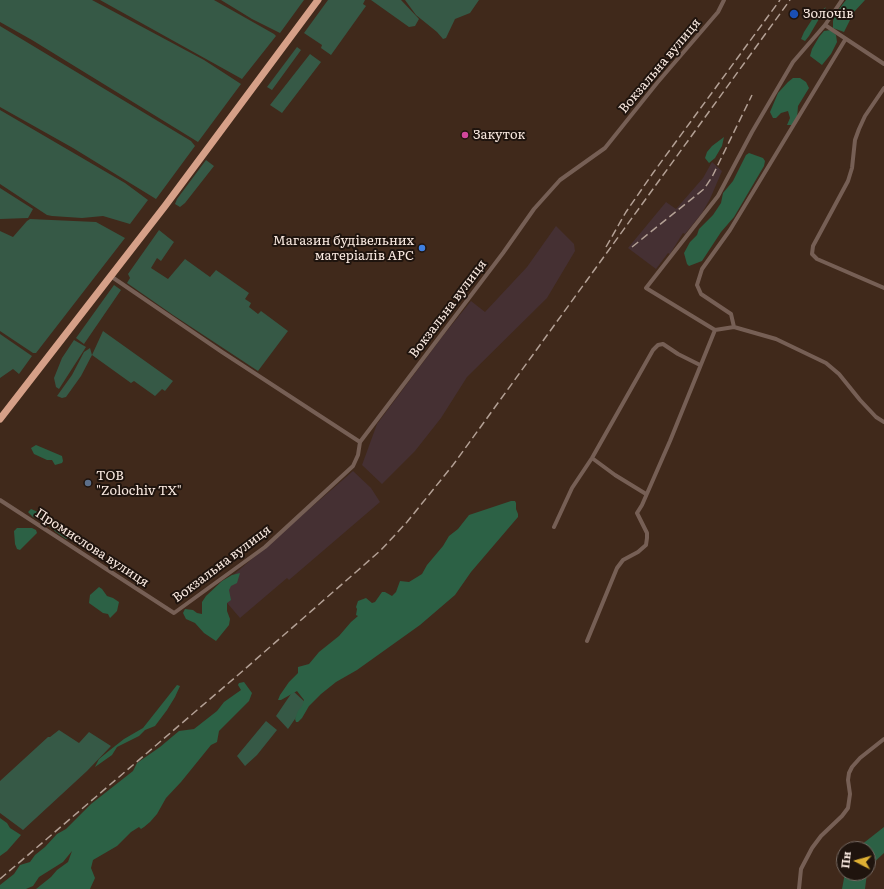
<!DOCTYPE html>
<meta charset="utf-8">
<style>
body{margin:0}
#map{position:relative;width:884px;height:889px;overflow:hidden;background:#40291b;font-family:Literata,serif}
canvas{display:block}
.north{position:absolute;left:836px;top:841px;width:40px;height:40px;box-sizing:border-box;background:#1f140e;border:1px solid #766962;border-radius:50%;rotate:276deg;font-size:11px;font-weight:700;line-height:16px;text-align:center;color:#f9e9e0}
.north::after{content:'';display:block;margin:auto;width:14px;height:18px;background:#dfb034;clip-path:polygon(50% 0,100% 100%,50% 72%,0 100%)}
</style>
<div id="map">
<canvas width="884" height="889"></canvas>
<div class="north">Пн</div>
</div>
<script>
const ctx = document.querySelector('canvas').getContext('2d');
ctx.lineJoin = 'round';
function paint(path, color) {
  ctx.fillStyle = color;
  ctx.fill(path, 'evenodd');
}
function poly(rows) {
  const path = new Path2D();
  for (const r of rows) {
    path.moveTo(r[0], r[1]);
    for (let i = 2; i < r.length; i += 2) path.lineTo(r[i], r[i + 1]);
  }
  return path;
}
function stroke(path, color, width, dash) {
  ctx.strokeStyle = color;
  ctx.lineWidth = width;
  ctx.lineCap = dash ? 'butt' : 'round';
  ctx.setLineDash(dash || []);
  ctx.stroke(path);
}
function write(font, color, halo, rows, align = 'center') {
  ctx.font = font + ' Literata,serif';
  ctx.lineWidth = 4;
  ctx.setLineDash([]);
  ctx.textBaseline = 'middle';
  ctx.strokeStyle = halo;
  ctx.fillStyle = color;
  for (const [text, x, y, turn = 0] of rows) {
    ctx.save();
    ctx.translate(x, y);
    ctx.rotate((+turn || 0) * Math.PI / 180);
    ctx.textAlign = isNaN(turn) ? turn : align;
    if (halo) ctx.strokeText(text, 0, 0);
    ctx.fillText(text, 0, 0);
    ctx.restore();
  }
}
paint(poly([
 [712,162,722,171,710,199,702,213,685,234,683,233,670,254,668,253,656,269,628,248,666,202,676,209,703,178],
 [556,226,574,244,575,251,547,298,467,377,441,418,415,451,382,484,362,465,377,424,442,337,471,301,485,312,527,267],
 [353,471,371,488,380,502,289,580,287,578,240,618,216,590]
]), '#453033');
paint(poly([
 [0,0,92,0,204,60,241,84,198,142,32,40,0,22],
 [100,0,214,0,274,34,276,36,242,79],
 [221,0,304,0,280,33,252,19],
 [328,0,365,0,363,4,366,6,331,55,321,48,322,45,304,33],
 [371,0,401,0,419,19,415,26,409,27],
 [405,0,479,0,470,13,455,19,446,38,443,39,437,32,416,15],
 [0,26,191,141,195,146,156,199,73,148,0,107],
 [297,47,301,50,272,90,267,87],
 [310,54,321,62,282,113,270,105],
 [0,110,125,183,148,200,130,224,103,216,82,218,52,216,47,215,0,184],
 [206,160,214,166,185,203,180,207,175,204,177,199],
 [0,188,33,209,28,218,0,219],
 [30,219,96,222,125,238,36,353,33,353,0,331,0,231,13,237,27,221],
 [159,230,174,242,161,261,157,258,151,268,168,279,185,259,210,277,216,270,249,293,245,299,251,303,249,307,258,314,261,311,288,331,258,371,173,315,127,283,130,278,128,274],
 [114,285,121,290,84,344,76,338],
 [103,331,173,381,165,391,162,389,155,396,134,381,131,383,92,355,81,376,66,397,62,398,57,396,72,375,84,352,90,348,92,355],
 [0,334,32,356,19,374,13,369,0,378],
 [74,340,86,347,59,389,56,387,54,378,62,358],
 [293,691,306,703,288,729,276,716],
 [266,721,277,730,257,755,245,766,237,756],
 [59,730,79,743,89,732,111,746,87,771,23,830,0,813,0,781,48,737,50,737]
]), '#365946');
paint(poly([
 [846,0,865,0,854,12,844,32,833,28,833,21,835,14],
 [826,7,809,36,805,41,801,39,804,32,815,15],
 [831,30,836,35,837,42,831,54,822,65,810,56,812,49,819,37,824,31],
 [793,78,800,78,806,82,809,88,798,106,797,119,794,125,787,125,790,118,788,111,781,113,776,118,773,118,770,112,778,93,788,82],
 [724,137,722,146,715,158,709,163,705,158,707,152,712,146],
 [749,153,763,158,765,161,764,166,734,217,721,232,702,261,689,266,687,264,684,253,690,242,697,235,699,229,713,215,721,203,723,193,733,181,746,155],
 [36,445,62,456,63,461,62,463,55,465,52,460,47,460,34,454,31,448],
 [511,501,515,501,516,503,516,509,518,514,518,517,471,572,455,595,420,625,357,670,336,682,321,694,309,706,302,718,298,722,296,722,295,719,298,711,302,706,304,700,297,691,281,700,278,700,280,695,289,682,298,673,298,667,309,664,319,652,339,636,351,622,358,616,356,615,357,609,356,607,358,601,366,598,372,603,375,602,382,592,385,592,392,596,396,592,400,581,409,582,422,574,427,565,443,546,449,536,458,529,469,515],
 [31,509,45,515,67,528,71,533,69,539,66,539,56,532,42,520,33,517,28,512],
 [17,528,32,528,36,530,37,533,20,550,17,549,15,544,14,531],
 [240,573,237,583,231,586,229,590,231,600,227,603,227,611,230,619,229,625,216,641,204,633,195,623,186,619,183,613,185,609,193,610,197,613,202,614,202,602,206,596,222,581,232,575],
 [99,587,102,589,107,596,113,598,119,602,117,611,110,618,108,614,103,613,89,603,90,595],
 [244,682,252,693,249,701,219,731,217,742,211,745,181,782,166,798,157,814,150,822,144,827,141,829,139,827,131,832,117,846,93,860,91,868,95,878,90,889,36,889,51,877,57,870,68,862,72,851,63,862,39,877,33,886,26,889,0,889,0,885,14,874,20,865,30,862,35,855,45,847,57,834,66,829,91,804,133,771,137,763,160,747,179,731,194,729,217,711,224,702,241,690,238,685,239,683],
 [177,685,180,686,175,697,167,710,155,726,145,730,139,736,117,747,112,755,95,767,99,759,110,750,124,739,143,728],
 [0,818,7,823,10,828,21,835,7,851,0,856],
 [884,827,884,853,868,868,868,849,856,849],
 [845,873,867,873,865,889,842,889]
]), '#2c6145');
stroke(poly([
 [842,0,825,25,793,62,752,132,718,196,646,288,715,330,734,327,731,314,701,294,697,285,702,269,730,230,845,40],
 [825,25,884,64],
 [884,88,865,116,859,129,855,140,852,168,848,181,813,246,812,254,817,259,884,288],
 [112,277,222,352,360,442],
 [734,327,776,339,826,363,839,374,860,400,876,417,884,422],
 [592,458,615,475,646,494],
 [0,500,174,613,265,547,353,466,358,455,360,442,503,253,534,209,560,180,605,148,657,83,718,12,724,0],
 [554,527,572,488,592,458,653,350,658,345,663,344,678,354,700,365],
 [587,641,617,568,623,560,638,552,646,545,647,538,647,533,637,513,642,505,670,441,715,330],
 [799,889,801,869,812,848,821,836,842,816,848,808,850,794,848,780,849,773,852,767,860,758,884,739]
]), '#765f55', 4);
stroke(poly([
 [0,419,165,206,318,0]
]), '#d6a088', 7);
stroke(poly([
 [606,247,626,212,653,173,780,0],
 [632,247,704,189,712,177,752,95],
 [0,879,238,675,356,572,381,550,407,522,453,465,790,0]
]), '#b3a095', 1.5, [8, 4]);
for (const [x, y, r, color] of [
 [794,14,5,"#1a4fb4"],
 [465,135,4,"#d1479c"],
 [422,248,4,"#3f7fe0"],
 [88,483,4,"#5c6f8a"]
]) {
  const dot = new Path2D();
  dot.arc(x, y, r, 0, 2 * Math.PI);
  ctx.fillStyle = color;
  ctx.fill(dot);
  stroke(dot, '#1f140e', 1.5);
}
write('13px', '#f9e9e0', '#1f140e', [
 ["Золочів",803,14],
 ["Закуток",473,135],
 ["Магазин будівельних",414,241,"right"],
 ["матеріалів APC",414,256,"right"],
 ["ТОВ",96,476],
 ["\"Zolochiv TX\"",96,491]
], 'left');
write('13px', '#f9e9e0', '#1f140e', [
 ["Вокзальна вулиця",660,66,-50],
 ["Вокзальна вулиця",448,309,-53],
 ["Промислова вулиця",92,548,33],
 ["Вокзальна вулиця",222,564,-37]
]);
</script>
